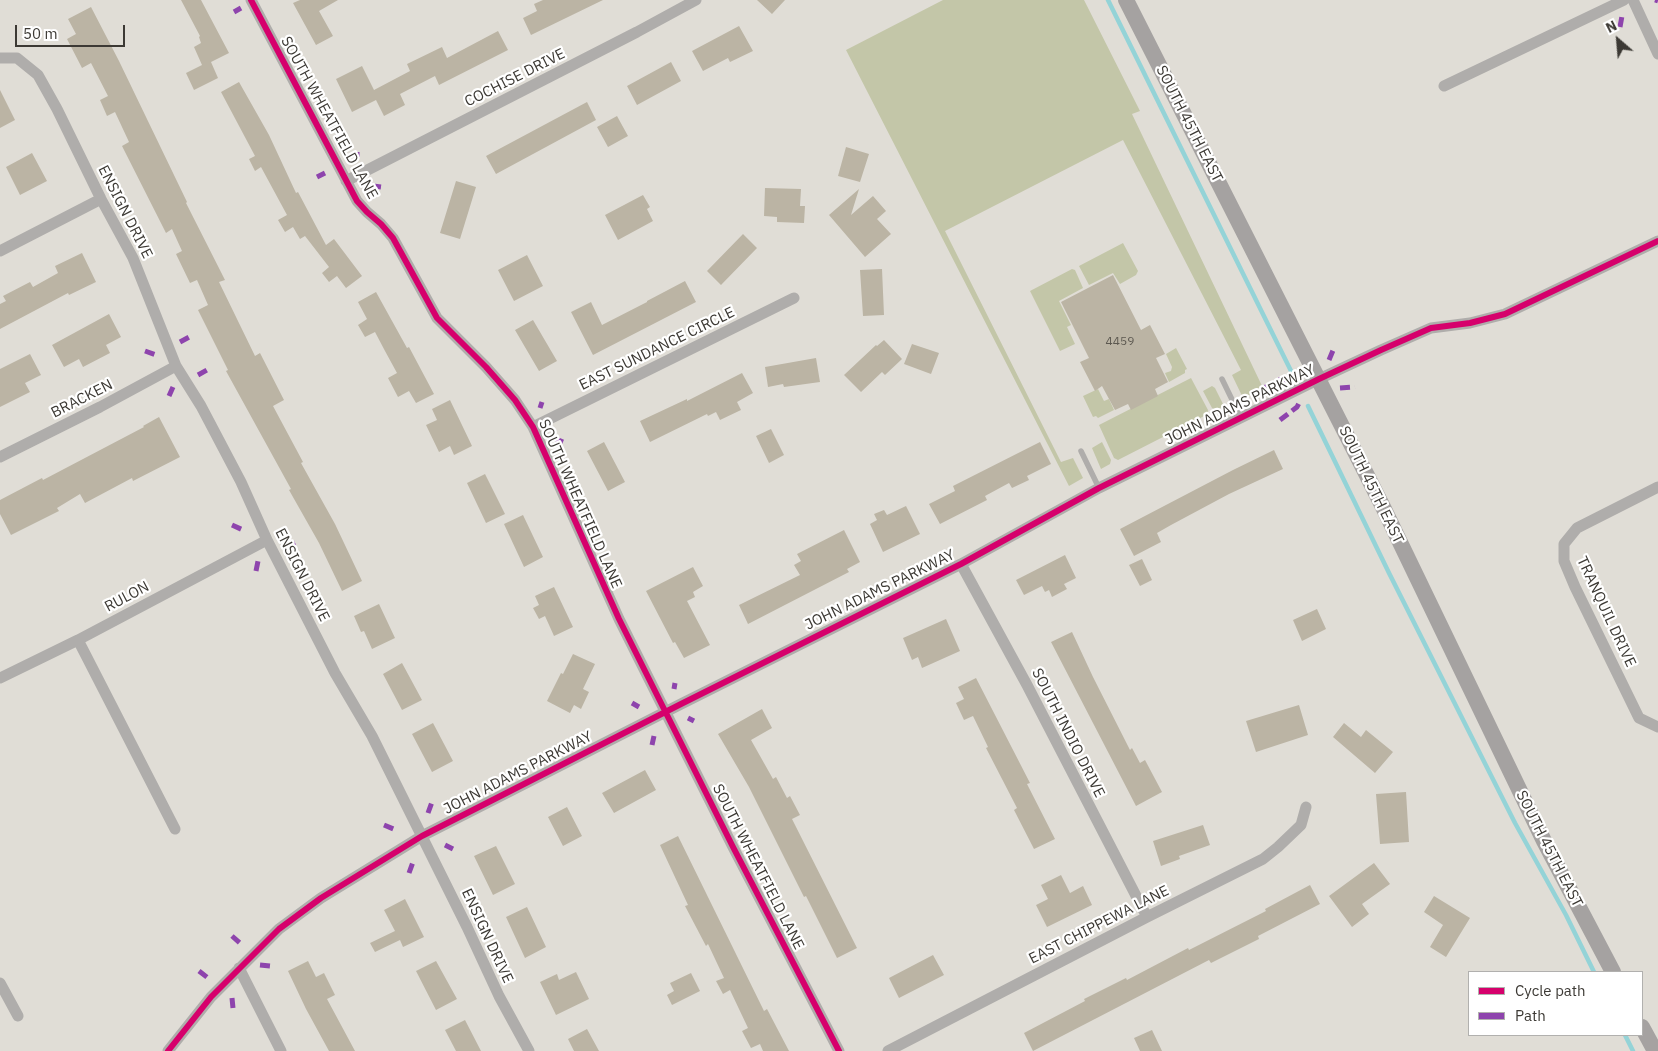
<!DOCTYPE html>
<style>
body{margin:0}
#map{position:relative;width:1658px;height:1051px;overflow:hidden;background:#e0ddd6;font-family:"IBM Plex Sans",sans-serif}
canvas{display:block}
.legend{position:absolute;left:1468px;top:971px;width:175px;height:65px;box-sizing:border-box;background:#fff;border:1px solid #b1b0ae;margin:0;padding:6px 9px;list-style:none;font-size:15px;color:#3c3934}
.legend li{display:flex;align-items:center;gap:10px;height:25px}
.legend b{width:25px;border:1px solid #b1b0ae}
.north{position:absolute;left:1593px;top:15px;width:50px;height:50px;-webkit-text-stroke:4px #fff;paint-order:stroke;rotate:333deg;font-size:14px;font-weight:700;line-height:20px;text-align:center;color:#3c3934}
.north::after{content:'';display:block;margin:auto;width:18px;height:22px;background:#3c3934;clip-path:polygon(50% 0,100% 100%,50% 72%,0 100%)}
.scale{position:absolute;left:15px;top:25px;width:110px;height:22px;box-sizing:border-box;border:2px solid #3c3934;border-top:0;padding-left:6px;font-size:15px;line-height:18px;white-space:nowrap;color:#3c3934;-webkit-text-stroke:4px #fff;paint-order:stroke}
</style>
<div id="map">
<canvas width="1658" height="1051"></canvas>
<ul class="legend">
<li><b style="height:6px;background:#d6006c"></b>Cycle path</li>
<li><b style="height:6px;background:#8e44ad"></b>Path</li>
</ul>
<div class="north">N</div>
<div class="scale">50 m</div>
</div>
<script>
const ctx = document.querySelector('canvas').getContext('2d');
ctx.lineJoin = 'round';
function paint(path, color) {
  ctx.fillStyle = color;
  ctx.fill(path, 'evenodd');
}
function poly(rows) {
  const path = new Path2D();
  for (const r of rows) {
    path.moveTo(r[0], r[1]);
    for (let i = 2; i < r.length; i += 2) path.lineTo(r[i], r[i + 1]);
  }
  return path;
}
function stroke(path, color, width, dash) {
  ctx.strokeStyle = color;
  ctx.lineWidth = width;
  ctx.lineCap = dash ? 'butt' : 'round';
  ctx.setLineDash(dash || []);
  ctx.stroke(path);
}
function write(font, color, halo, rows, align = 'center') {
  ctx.font = font + ' "IBM Plex Sans",sans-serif';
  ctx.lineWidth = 4.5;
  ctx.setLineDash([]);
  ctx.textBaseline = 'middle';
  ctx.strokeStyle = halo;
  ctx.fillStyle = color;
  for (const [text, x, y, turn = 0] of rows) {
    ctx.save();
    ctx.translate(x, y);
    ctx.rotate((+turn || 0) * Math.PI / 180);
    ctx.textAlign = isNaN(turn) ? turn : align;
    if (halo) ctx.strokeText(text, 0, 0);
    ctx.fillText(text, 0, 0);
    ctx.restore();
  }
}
paint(poly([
 [943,0,1084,0,1140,111,1132,114,1263,388,1243,398,1232,375,1241,370,1123,140,945,231,1061,462,1073,458,1083,478,1069,486,846,50],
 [1123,243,1138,271,1136,275,1120,284,1113,273,1089,285,1079,266],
 [1072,269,1075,270,1083,288,1059,301,1071,325,1067,327,1075,344,1060,351,1030,291],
 [1176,348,1187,369,1185,370,1185,373,1169,382,1165,373,1171,371,1172,367,1166,354],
 [1191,378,1208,410,1208,414,1118,460,1114,458,1099,425],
 [1212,386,1215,388,1224,406,1216,410,1212,408,1203,391],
 [1098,389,1104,401,1109,399,1114,410,1098,418,1096,416,1093,417,1083,396],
 [1102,442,1111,460,1110,464,1101,469,1092,448]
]), '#c3c6a8');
stroke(poly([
 [1108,0,1293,375],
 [1308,406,1389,573,1515,823,1566,915,1594,972],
 [1625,1035,1633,1051]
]), '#94d3d7', 4.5);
paint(poly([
 [181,0,201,0,229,53,211,62,218,78,194,90,186,73,202,65,194,47,201,43,199,37,200,36],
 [300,0,338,0,319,11,333,36,316,45,293,3],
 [543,0,603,0,531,35,523,18,537,11,534,4],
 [757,0,785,0,772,14],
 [91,7,119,61,187,202,186,203,225,280,219,282,255,356,260,353,284,400,273,406,303,462,301,463,335,524,362,581,342,591,319,543,289,490,291,489,226,371,228,370,198,310,208,305,197,280,190,283,176,254,182,251,172,229,166,233,122,146,129,142,115,112,107,116,100,100,108,96,91,63,82,68,67,39,76,34,68,19],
 [739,26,753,51,730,62,728,58,703,71,692,51],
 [498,31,508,50,439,85,435,76,400,94,405,105,384,116,376,100,352,112,336,79,362,66,374,90,410,71,407,64,442,47,447,58],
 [671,62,681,81,637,105,627,86],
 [239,82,269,135,296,193,298,192,326,245,334,239,362,276,346,288,337,276,329,282,322,273,329,267,305,236,300,239,293,227,285,232,278,220,287,215,261,167,255,171,249,159,255,156,221,92],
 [0,90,15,120,0,128],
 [587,102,596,120,496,174,486,156],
 [617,116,628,136,608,147,597,127],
 [846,147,869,154,860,182,838,176],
 [32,153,47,181,20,195,6,167],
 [456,181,476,187,460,239,440,233],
 [765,188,801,189,800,206,805,206,804,223,777,222,777,217,764,216],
 [859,189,851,215,873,196,886,211,877,219,891,234,865,257,829,215],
 [643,195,650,207,647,209,653,221,618,240,605,215],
 [743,234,757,248,721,285,707,271],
 [82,253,96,282,69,295,68,293,0,329,0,304,6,301,3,296,30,282,33,287,58,273,55,266],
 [527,255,543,286,514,301,498,270],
 [882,269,884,315,863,316,860,270],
 [1113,275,1141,330,1150,325,1165,354,1156,358,1168,382,1155,389,1158,396,1131,410,1128,404,1115,410,1102,386,1095,391,1080,362,1089,358,1061,302],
 [685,281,696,302,593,355,571,312,591,302,602,325,647,302,647,301],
 [376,292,407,348,409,347,434,394,416,403,409,391,398,397,388,378,397,373,385,351,375,332,365,337,358,325,367,319,358,302],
 [109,314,121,337,106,345,110,353,83,367,79,359,64,367,52,345],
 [533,320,557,361,539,371,515,330],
 [884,340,902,359,885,375,882,372,861,392,844,375,876,345,877,346],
 [912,344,939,353,931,374,904,364],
 [30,354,41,375,25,383,30,392,0,407,0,369],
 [816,358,820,382,784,387,783,384,768,387,765,367],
 [742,373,753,393,737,402,741,410,720,420,716,412,708,416,707,414,650,442,640,421,687,399,687,401],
 [450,400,472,446,454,455,450,446,439,452,426,425,437,420,432,409],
 [159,417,180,457,133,481,132,478,85,503,80,494,57,508,59,511,11,535,0,514,0,500,42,478,43,480,144,427,143,426],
 [771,429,784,455,769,463,756,436],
 [604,442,625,482,608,491,587,451],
 [1040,442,1051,464,1027,476,1029,480,1012,488,1009,483,985,496,987,500,940,524,929,504,955,491,953,486],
 [1274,450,1283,469,1229,494,1171,525,1157,533,1161,542,1134,556,1120,529,1233,470],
 [485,474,505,514,486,523,467,483],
 [906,506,920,534,883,552,870,524,877,520,874,514,884,510,887,515],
 [523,515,543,557,524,567,504,524],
 [844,530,860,562,847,569,849,572,748,624,739,605,800,575,794,565,801,561,797,554],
 [1065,555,1076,578,1064,584,1067,589,1052,597,1049,590,1045,592,1042,586,1024,595,1016,580],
 [1142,559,1152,580,1140,586,1129,565],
 [693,567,703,586,693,592,695,597,687,601,710,645,684,658,675,642,673,643,646,591],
 [554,587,573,627,554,636,545,616,539,619,533,608,539,605,535,596],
 [379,604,395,638,372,649,364,631,361,632,354,616],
 [1317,609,1326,629,1302,641,1293,620],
 [946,619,960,651,922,668,918,657,912,660,903,638],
 [1072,632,1093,677,1130,750,1132,748,1140,763,1145,760,1162,792,1136,806,1051,642],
 [573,654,595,664,583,689,589,692,581,709,574,705,570,713,547,701,561,673,563,674],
 [402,663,422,700,402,710,383,674],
 [976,678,1030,783,1027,784,1055,839,1034,849,1014,810,1017,808,986,748,988,747,973,716,964,720,956,703,964,699,958,687],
 [1299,705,1308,735,1256,752,1246,721],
 [762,709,772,728,751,740,773,779,776,777,787,798,790,796,800,815,792,819,857,948,837,958,806,896,804,897,749,787,718,734],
 [433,723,453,761,432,772,412,734],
 [1344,723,1361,737,1366,730,1393,752,1375,773,1333,737],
 [645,770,656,790,614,813,602,793],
 [1406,792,1409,842,1380,844,1376,794],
 [567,807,582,836,563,846,548,817],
 [1203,825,1210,845,1179,856,1180,859,1161,866,1153,841],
 [678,836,764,1011,767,1009,789,1051,763,1051,760,1044,751,1048,742,1031,748,1028,730,990,723,994,716,981,724,978,708,944,706,946,685,906,688,905,660,845],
 [496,846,515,884,493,895,474,856],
 [1374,863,1390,884,1362,904,1369,914,1352,927,1329,896],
 [1061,875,1070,893,1083,886,1092,905,1047,927,1036,905,1048,899,1041,885],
 [1310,885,1320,904,1258,936,1259,939,1211,963,1209,960,1033,1051,1024,1033,1085,1001,1084,999,1126,978,1127,980,1188,948,1189,950,1266,911,1265,909],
 [1434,896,1470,918,1446,957,1430,947,1443,925,1424,912],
 [405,899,424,937,403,947,400,940,375,952,370,943,395,931,384,910],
 [527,907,546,947,525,958,506,917],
 [933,955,944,975,899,998,889,978],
 [308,961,316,977,324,973,335,995,327,999,355,1051,329,1051,306,1009,288,971],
 [436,961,457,999,436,1010,416,971],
 [576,972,589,999,556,1015,540,982,557,974,559,980],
 [691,973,700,991,672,1005,667,995,674,991,670,983],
 [465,1020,481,1051,456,1051,445,1030],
 [587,1029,599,1051,574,1051,568,1039],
 [1152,1030,1162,1051,1140,1051,1134,1038]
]), '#bbb4a4');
stroke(poly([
 [1222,379,1241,418],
 [1081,451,1099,488]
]), '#afadab', 5.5);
stroke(poly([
 [251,0,357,201,367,212,381,224,393,238,437,318,486,367,515,400,533,427,619,619,733,847,839,1051],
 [1633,0,1658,54],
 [0,58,17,58,38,75,57,109,101,199,133,258,176,366,201,406,241,482,267,540,335,673,372,736,467,927,499,996,529,1051],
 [1444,86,1624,0],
 [346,181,637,32,696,0],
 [0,251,101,199],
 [533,427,794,298],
 [0,457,100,407,176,366],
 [1658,487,1577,528,1564,544,1564,561,1575,587,1639,718,1658,727],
 [961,564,1027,685,1147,917],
 [78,640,175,829],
 [0,678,78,640,267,540],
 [239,968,281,1051],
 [0,983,18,1016],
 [168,1051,211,997,279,929,321,898,422,836,681,704,961,564,1099,488,1319,379,1381,350,1431,328,1470,323,1505,314,1658,241],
 [888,1051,1147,917,1263,859,1278,847,1301,825,1306,807]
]), '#afadab', 11);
stroke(poly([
 [1126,0,1384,509,1544,841,1613,972],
 [1642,1027,1655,1051]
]), '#a5a2a1', 16);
stroke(poly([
 [1655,0,1658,1],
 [234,12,241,8],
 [1620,27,1622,16],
 [357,157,357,152],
 [317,177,325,173],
 [373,186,381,187],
 [180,342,191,336],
 [145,351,156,355],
 [1329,360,1334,348],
 [198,375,207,370],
 [1264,388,1281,379,1290,381],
 [1340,388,1355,387],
 [169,396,173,387],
 [540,408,542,402],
 [1280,420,1297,407,1299,403],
 [556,439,563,442],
 [232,525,243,530],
 [286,547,297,542],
 [256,571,258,561],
 [674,689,675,683],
 [632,703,639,707],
 [688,718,694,721],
 [652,745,654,736],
 [428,813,432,802],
 [384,825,396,830],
 [445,845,453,849],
 [409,873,413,862],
 [232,936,241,944],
 [260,965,270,966],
 [199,971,208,978],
 [232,998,233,1008]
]), '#8e44ad', 5, [10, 5]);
stroke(poly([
 [251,0,357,201,367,212,381,224,393,238,437,318,486,367,515,400,533,427,619,619,733,847,839,1051],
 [168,1051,211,997,279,929,321,898,422,836,681,704,961,564,1099,488,1319,379,1381,350,1431,328,1470,323,1505,314,1658,241]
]), '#d6006c', 6);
write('12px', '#5c5850', null, [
 ["4459",1120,342]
]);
write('15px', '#3c3934', '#fff', [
 ["COCHISE DRIVE",515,78,-27],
 ["SOUTH WHEATFIELD LANE",329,118,61],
 ["SOUTH 45TH EAST",1189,124,63],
 ["ENSIGN DRIVE",125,212,63],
 ["EAST SUNDANCE CIRCLE",657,349,-26],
 ["BRACKEN",82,399,-27],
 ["JOHN ADAMS PARKWAY",1240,405,-26],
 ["SOUTH 45TH EAST",1371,485,64],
 ["SOUTH WHEATFIELD LANE",580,504,66],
 ["ENSIGN DRIVE",302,575,63],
 ["JOHN ADAMS PARKWAY",880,590,-26],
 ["RULON",127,597,-28],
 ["TRANQUIL DRIVE",1606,612,65],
 ["SOUTH INDIO DRIVE",1068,733,63],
 ["JOHN ADAMS PARKWAY",518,773,-27],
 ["SOUTH 45TH EAST",1549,849,63],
 ["SOUTH WHEATFIELD LANE",758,867,63],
 ["EAST CHIPPEWA LANE",1099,925,-27],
 ["ENSIGN DRIVE",487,936,65]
]);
</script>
